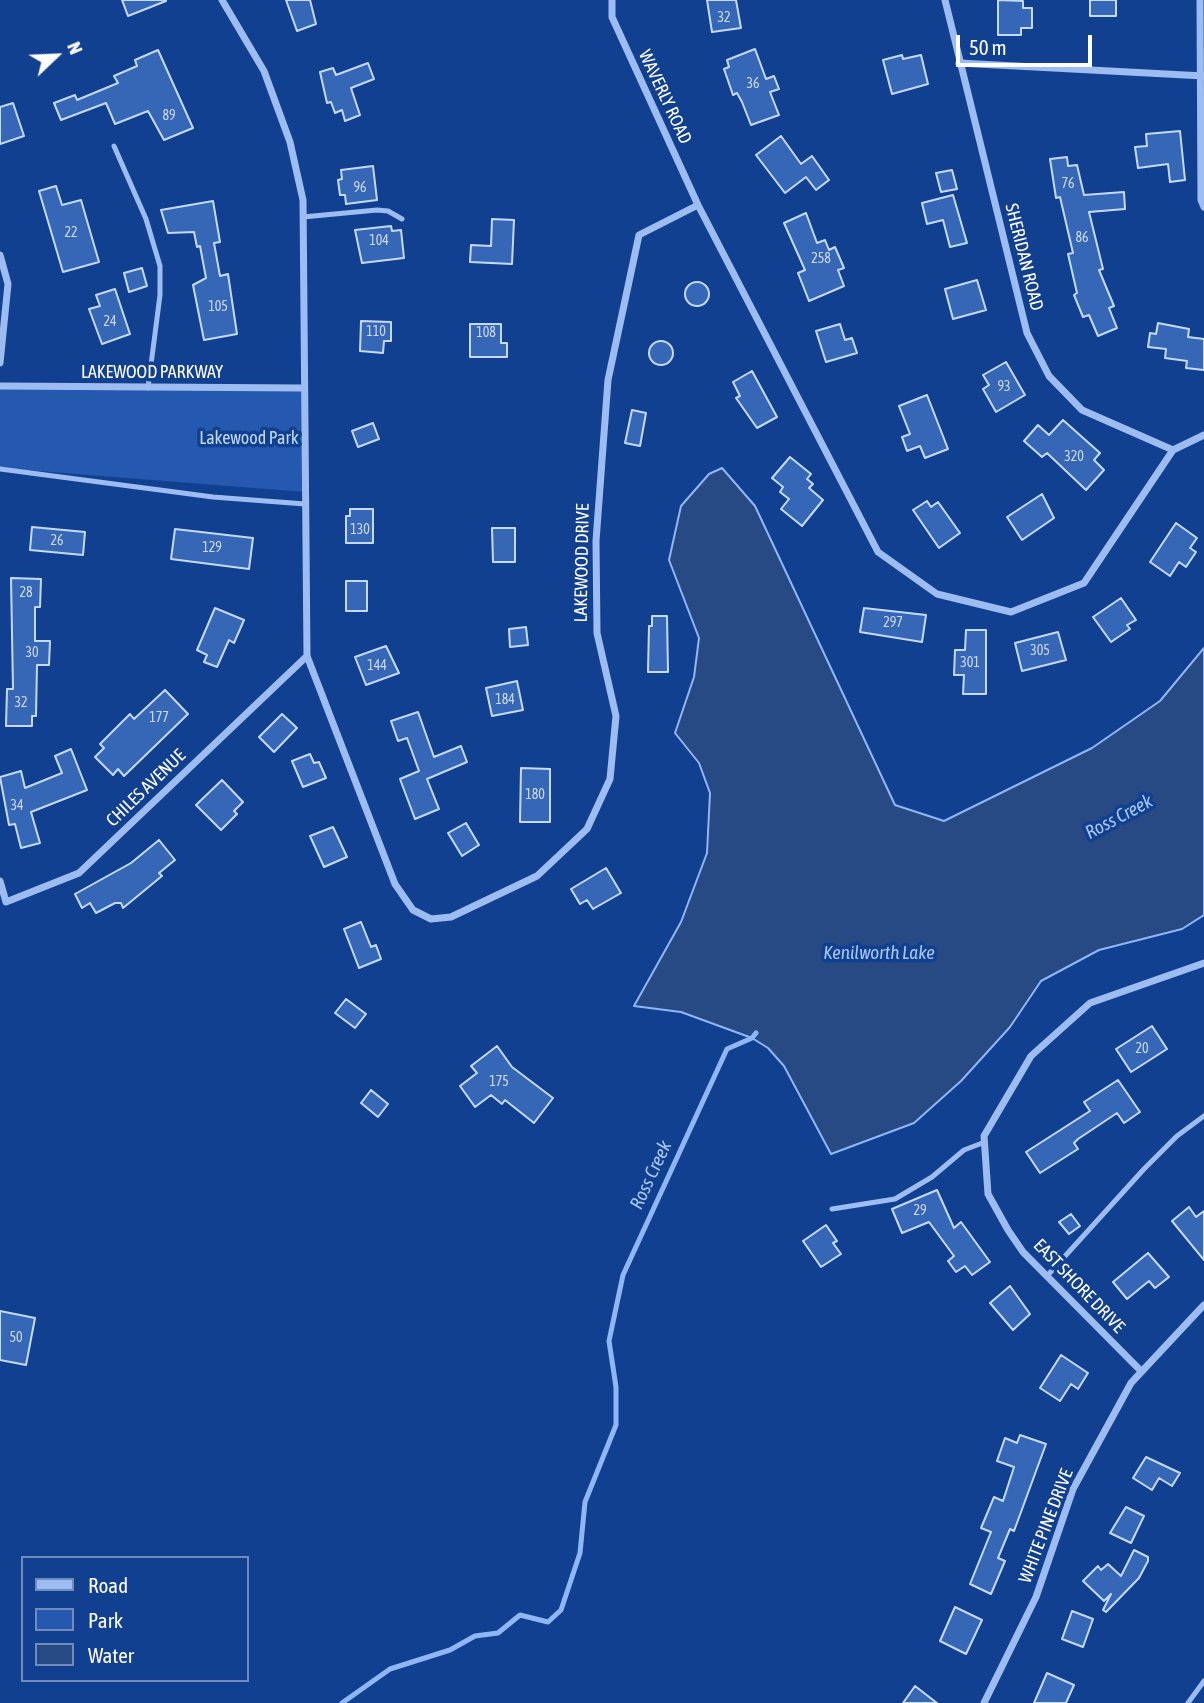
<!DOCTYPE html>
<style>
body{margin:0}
#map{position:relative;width:1204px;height:1703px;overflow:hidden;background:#124090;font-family:"Asap Condensed",sans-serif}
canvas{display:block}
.legend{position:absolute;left:21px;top:1556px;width:228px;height:126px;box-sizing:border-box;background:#124090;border:2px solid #718cbc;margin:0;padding:9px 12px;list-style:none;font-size:21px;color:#fff}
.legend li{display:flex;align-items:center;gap:14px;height:35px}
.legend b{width:35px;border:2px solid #718cbc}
.north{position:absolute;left:21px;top:21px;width:70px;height:70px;-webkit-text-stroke:5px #124090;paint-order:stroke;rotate:67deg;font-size:19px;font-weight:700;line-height:28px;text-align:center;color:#fff}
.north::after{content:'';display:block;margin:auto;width:24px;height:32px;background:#fff;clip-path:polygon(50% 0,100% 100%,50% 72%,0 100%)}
.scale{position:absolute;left:956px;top:35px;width:136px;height:32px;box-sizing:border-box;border:4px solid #fff;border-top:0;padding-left:9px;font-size:21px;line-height:24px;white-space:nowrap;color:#fff;-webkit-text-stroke:5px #124090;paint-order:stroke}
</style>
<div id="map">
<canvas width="1204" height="1703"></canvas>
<ul class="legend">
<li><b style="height:9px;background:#9dbdf2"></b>Road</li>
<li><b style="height:19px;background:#2459af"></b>Park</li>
<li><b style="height:19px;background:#274a85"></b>Water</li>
</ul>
<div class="north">N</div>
<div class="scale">50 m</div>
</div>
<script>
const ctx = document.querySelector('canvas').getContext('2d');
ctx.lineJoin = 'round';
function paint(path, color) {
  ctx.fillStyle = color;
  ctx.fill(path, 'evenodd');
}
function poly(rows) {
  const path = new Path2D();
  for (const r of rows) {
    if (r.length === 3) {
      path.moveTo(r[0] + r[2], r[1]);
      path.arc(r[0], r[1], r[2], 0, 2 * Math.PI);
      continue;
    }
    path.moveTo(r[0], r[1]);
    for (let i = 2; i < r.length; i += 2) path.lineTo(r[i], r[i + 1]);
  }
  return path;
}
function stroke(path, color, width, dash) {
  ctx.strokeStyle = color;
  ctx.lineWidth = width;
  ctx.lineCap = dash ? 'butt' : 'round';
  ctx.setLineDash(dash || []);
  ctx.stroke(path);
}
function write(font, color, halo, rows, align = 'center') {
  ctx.font = font + ' "Asap Condensed",sans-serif';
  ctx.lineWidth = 7;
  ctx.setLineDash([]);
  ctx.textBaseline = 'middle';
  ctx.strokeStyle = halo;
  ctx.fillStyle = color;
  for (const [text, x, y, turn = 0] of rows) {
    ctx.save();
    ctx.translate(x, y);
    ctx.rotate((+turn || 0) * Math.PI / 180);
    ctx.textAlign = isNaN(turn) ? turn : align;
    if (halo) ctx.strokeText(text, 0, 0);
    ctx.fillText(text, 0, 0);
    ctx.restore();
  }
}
paint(poly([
 [0,386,303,388,305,492,0,468]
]), '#2459af');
const water = poly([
 [722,468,755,506,895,805,944,821,1092,748,1160,701,1204,648,1204,915,1182,929,1099,950,1041,981,1010,1027,961,1081,914,1123,831,1154,784,1066,768,1048,752,1038,681,1012,634,1006,681,922,707,853,710,793,699,763,675,733,694,677,699,638,669,560,681,506,709,474,722,468]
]);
paint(water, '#274a85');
stroke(water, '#8fb7f5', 2);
stroke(poly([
 [342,1703,390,1669,450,1650,475,1636,498,1633,520,1615,548,1622,561,1610,580,1553,585,1502,616,1425,616,1387,609,1341,623,1275,727,1049,752,1038,756,1033]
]), '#8fb7f5', 5);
const building = poly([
 [122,0,166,0,166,1,128,16,122,0],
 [286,0,310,0,316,24,297,31,286,0],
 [707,0,736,0,741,28,712,32,707,0],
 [998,0,1023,1,1023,8,1032,8,1032,28,1021,28,1021,35,998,35,998,0],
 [1090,0,1116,0,1116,16,1090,16,1090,0],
 [755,49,766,79,774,76,779,89,770,92,779,115,751,125,742,102,737,93,733,95,724,69,729,67,727,60,755,49],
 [158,50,193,128,164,140,148,111,115,124,106,103,61,120,54,103,75,95,77,100,118,83,114,76,137,66,135,60,158,50],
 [902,55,903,59,921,55,928,84,892,94,883,60,902,55],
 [368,63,374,79,351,88,360,115,345,121,342,110,335,113,331,102,327,103,320,72,333,68,336,75,368,63],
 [13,103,24,136,0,144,0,107,13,103],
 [1180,131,1185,180,1170,182,1168,164,1138,168,1135,147,1147,146,1146,134,1180,131],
 [781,136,801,164,812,156,829,180,816,190,806,177,785,193,756,155,781,136],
 [1067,157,1068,166,1077,165,1084,195,1124,192,1125,209,1089,212,1103,269,1099,270,1114,306,1109,308,1117,328,1098,336,1089,315,1083,317,1074,295,1077,293,1068,254,1073,253,1060,197,1056,198,1050,159,1067,157],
 [373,166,377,200,346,204,345,195,340,195,338,180,342,179,341,170,373,166],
 [952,170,957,189,941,192,936,173,952,170],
 [56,186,62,205,81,200,99,262,63,272,39,191,56,186],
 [953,195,967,243,950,247,943,220,927,224,922,203,953,195],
 [213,201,220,242,214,243,220,276,228,274,237,334,204,340,193,285,206,278,200,246,197,247,194,232,168,233,161,210,213,201],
 [806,213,817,243,825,240,829,250,835,247,844,268,838,270,844,286,809,301,798,273,805,270,784,223,806,213],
 [492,219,514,220,512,264,470,262,471,245,491,246,492,219],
 [391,226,392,231,401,230,404,258,362,263,355,230,391,226],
 [142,268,147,286,129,292,124,273,142,268],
 [977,280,986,310,953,319,945,289,977,280],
 [697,294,12],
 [115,289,130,334,102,344,89,309,100,306,96,295,115,289],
 [361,321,391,322,391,341,384,341,383,353,360,351,361,321],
 [1158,323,1189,329,1188,337,1204,339,1204,370,1186,368,1187,361,1165,358,1166,349,1148,347,1150,333,1156,334,1158,323],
 [470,324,501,324,501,343,507,343,507,357,470,357,470,324],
 [840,324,845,340,852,338,857,353,826,362,816,331,840,324],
 [661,353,12],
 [1006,362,1025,395,996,412,983,389,989,385,983,375,1006,362],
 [752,371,777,417,757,428,736,398,740,396,733,382,752,371],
 [927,395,948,449,925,458,920,446,907,451,902,437,910,434,899,406,927,395],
 [632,410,646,413,640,446,625,443,632,410],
 [1063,420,1100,453,1094,460,1104,470,1086,490,1047,453,1042,457,1024,441,1038,425,1049,435,1063,420],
 [373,423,379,439,358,447,352,431,373,423],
 [790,457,811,474,807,479,813,484,809,488,823,500,802,526,781,509,789,499,780,492,783,487,772,478,790,457],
 [1042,494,1054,518,1022,540,1007,517,1042,494],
 [927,501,931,507,938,502,960,533,939,548,913,510,927,501],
 [350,509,373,509,373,543,346,543,346,516,350,516,350,509],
 [1176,523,1197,538,1190,548,1196,552,1186,567,1179,562,1170,576,1150,562,1176,523],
 [32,527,85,532,83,555,30,550,32,527],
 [492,528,515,528,515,562,493,562,492,528],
 [175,529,253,538,249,569,171,559,175,529],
 [11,578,41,579,40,607,35,607,35,641,50,641,49,665,37,665,36,716,32,716,32,726,6,726,7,689,13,689,11,578],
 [346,581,367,581,367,611,346,611,346,581],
 [1121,598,1136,620,1127,625,1130,629,1111,642,1093,617,1121,598],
 [215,608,244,620,234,643,229,640,217,667,204,662,207,655,197,650,215,608],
 [864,608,926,615,922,642,860,632,864,608],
 [652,616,667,616,668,672,648,672,649,626,652,626,652,616],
 [526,627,528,645,510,647,509,629,526,627],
 [966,630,986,630,986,694,963,694,964,675,954,675,955,650,965,650,966,630],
 [1058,632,1066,660,1022,671,1015,643,1058,632],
 [386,646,399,673,366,685,355,657,386,646],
 [517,681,523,710,492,716,486,688,517,681],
 [165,690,188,714,124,776,118,769,113,775,95,757,104,748,100,744,130,714,134,719,165,690],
 [418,712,434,757,461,746,467,762,427,779,439,809,415,819,400,779,419,771,407,738,398,741,391,721,418,712],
 [282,714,297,728,274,752,259,737,282,714],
 [71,749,87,790,31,812,40,843,21,848,15,824,9,825,0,777,21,771,25,788,62,773,55,756,71,749],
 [310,754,314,763,319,762,326,778,303,787,292,761,310,754],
 [521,768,550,769,550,822,520,822,521,768],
 [222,780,243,802,234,811,237,814,221,830,196,805,222,780],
 [466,823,479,845,462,856,448,833,466,823],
 [333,827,347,857,324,867,310,836,333,827],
 [159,840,175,860,159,873,162,876,123,908,121,903,115,903,96,913,90,903,82,908,75,894,131,863,159,840],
 [606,868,621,893,593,909,587,900,580,904,571,889,606,868],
 [361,922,371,947,376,945,381,959,359,968,344,929,361,922],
 [346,999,366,1014,355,1028,335,1013,346,999],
 [1152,1026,1167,1049,1131,1072,1116,1049,1152,1026],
 [497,1046,512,1067,553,1098,534,1123,505,1100,502,1104,491,1095,475,1107,460,1086,477,1073,471,1066,497,1046],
 [1118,1080,1140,1112,1124,1123,1117,1113,1078,1139,1074,1143,1078,1149,1040,1173,1026,1152,1090,1111,1084,1102,1118,1080],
 [371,1090,388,1104,378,1117,361,1103,371,1090],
 [937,1190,954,1228,961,1222,990,1262,972,1275,965,1266,956,1272,948,1261,954,1256,929,1222,902,1233,892,1209,937,1190],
 [1189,1207,1196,1217,1204,1211,1204,1260,1172,1221,1189,1207],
 [1071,1214,1080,1226,1069,1234,1059,1222,1071,1214],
 [826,1225,837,1241,833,1243,841,1254,821,1267,803,1241,826,1225],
 [1148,1253,1169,1277,1155,1288,1149,1281,1127,1299,1113,1282,1148,1253],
 [1010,1286,1030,1314,1013,1330,990,1303,1010,1286],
 [0,1311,35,1318,26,1365,0,1360,0,1311],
 [1061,1355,1088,1373,1078,1389,1071,1384,1060,1401,1040,1388,1061,1355],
 [1020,1435,1046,1444,1014,1531,1010,1529,998,1558,1005,1561,991,1594,970,1584,991,1532,981,1528,994,1497,1003,1501,1014,1467,997,1461,1005,1438,1017,1443,1020,1435],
 [1146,1457,1180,1473,1172,1486,1159,1478,1152,1490,1133,1478,1146,1457],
 [1126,1507,1144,1516,1131,1543,1110,1533,1126,1507],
 [1134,1550,1148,1557,1148,1561,1139,1578,1106,1612,1103,1610,1111,1594,1104,1601,1083,1581,1098,1566,1101,1570,1108,1564,1121,1576,1134,1550],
 [955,1607,982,1620,966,1654,940,1641,955,1607],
 [1072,1611,1093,1619,1083,1647,1062,1639,1072,1611],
 [1047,1673,1074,1685,1066,1703,1034,1703,1047,1673],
 [915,1686,937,1703,903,1703,915,1686]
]);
paint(building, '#3667b7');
stroke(building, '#c4dafd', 2);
stroke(poly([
 [114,146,146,219,160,266,160,295,148,388],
 [303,217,377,210,388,211,402,219],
 [0,469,213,497,305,504],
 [832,1209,895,1199,932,1177,964,1150,985,1142],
 [1047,1276,1144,1169,1177,1136,1204,1116],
 [1188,1703,1204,1681]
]), '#9dbdf2', 5);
stroke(poly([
 [222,0,264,71,290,142,303,200,307,656,395,884,413,910,431,919,451,917,537,876,587,829,610,779,616,716,597,633,596,541,608,380,639,235,698,205],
 [612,0,612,17,698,205,878,552,937,594,1011,612,1084,583,1173,450],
 [945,0,1027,333,1049,376,1082,410,1173,450],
 [1200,0,1201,200,1204,207],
 [959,63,1204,76],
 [0,255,8,284,0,363],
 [0,386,303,388],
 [1173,450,1204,435],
 [0,881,6,902,79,873,307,656],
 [1141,1371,1023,1252,1008,1230,988,1194,984,1136,1031,1056,1090,1003,1204,963],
 [984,1703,1036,1597,1073,1489,1131,1383,1204,1305]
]), '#9dbdf2', 7);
write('14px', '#cdd9ed', null, [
 ["32",724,18],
 ["36",753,84],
 ["89",169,116],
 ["76",1068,184],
 ["96",360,188],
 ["22",71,233],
 ["86",1082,238],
 ["104",379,241],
 ["258",821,259],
 ["105",218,307],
 ["24",110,322],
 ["110",376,332],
 ["108",486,333],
 ["93",1004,387],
 ["320",1074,457],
 ["130",360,530],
 ["26",57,541],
 ["129",212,548],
 ["28",26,593],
 ["297",893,623],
 ["305",1040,651],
 ["30",32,653],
 ["301",970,663],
 ["144",377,666],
 ["184",505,700],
 ["32",21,703],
 ["177",159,718],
 ["180",535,795],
 ["34",17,806],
 ["20",1142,1049],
 ["175",499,1082],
 ["29",920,1211],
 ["50",16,1338]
]);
write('18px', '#fff', '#124090', [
 ["WAVERLY ROAD",665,97,65],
 ["SHERIDAN ROAD",1024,257,76],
 ["LAKEWOOD PARKWAY",152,372],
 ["LAKEWOOD DRIVE",582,563,-89],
 ["CHILES AVENUE",146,788,-44],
 ["EAST SHORE DRIVE",1079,1286,46],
 ["WHITE PINE DRIVE",1046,1526,-69]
]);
write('18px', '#c4dafd', '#124090', [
 ["Lakewood Park",249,438]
]);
write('italic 19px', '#a9c8f9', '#124090', [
 ["Ross Creek",1119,817,-28],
 ["Kenilworth Lake",879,953],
 ["Ross Creek",651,1175,-65]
]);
</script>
